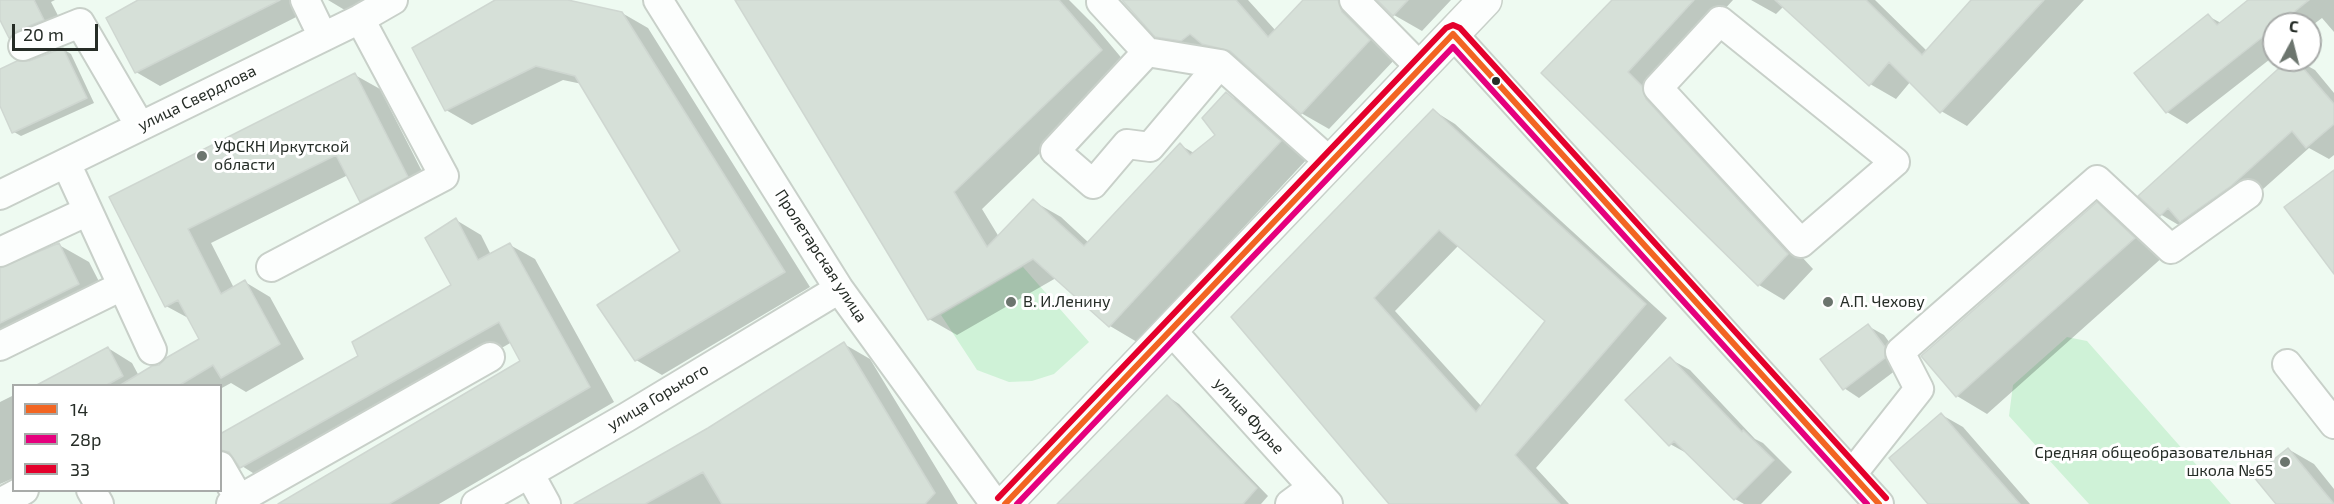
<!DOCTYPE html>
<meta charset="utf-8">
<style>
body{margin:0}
#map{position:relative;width:2334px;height:504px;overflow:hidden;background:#eefaf1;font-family:"Exo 2",sans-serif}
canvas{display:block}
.legend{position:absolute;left:12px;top:384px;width:210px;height:108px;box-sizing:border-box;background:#fff;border:2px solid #a8aba9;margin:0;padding:8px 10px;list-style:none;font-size:18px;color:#262d27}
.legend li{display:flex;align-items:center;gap:12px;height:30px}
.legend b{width:30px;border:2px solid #a8aba9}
.north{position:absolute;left:2262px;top:12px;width:60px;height:60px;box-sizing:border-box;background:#fff;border:2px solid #a8aba9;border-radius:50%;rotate:7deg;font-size:16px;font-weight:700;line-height:24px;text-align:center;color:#262d27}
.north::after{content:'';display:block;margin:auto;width:21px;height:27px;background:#6c756e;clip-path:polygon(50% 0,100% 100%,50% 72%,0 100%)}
.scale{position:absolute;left:12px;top:24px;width:86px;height:27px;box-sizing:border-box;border:3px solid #262d27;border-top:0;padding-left:8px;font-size:18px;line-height:21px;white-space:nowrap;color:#262d27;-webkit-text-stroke:4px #fff;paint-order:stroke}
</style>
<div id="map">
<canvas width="2334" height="504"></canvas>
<ul class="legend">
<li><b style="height:8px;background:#f26522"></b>14</li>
<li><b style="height:8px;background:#e5007d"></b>28р</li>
<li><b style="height:8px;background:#e4002b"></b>33</li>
</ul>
<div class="north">С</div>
<div class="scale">20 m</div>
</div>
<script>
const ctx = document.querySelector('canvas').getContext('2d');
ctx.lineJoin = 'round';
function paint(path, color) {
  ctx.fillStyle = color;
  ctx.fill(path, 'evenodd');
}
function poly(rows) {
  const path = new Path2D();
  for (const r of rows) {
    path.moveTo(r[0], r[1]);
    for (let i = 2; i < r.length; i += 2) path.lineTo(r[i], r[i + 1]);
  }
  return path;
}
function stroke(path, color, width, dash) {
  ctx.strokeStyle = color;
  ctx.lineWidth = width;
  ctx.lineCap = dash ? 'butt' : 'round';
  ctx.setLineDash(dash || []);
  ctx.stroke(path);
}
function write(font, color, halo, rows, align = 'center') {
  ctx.font = font + ' "Exo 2",sans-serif';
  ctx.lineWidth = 6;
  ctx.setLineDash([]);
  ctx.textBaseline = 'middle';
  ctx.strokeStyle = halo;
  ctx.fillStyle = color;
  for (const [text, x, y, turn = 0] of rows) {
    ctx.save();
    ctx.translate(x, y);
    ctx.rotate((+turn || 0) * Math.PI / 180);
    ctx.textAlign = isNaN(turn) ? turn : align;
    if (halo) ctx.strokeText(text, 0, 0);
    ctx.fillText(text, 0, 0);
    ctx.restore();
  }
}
paint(poly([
 [1023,267,1089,342,1054,374,1032,381,1009,382,977,370,941,315],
 [2067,337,2087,341,2231,504,2089,504,2009,416,2013,385]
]), '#cff2d7');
paint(poly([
 [0,0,55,0,51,2,67,33,34,50,10,37,0,16],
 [137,0,321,0,314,8,160,86,136,72],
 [328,0,369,0,348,12],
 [497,0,561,0,622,13,648,28,810,287,662,375,636,360,682,252,582,84,563,80,472,125,446,110],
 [737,0,1069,0,1094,25,1129,67,982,209,999,237,1033,201,1061,217,1089,243,1180,145,1194,153,1217,136,1227,94,1255,110,1308,158,1137,342,1110,326,1056,278,957,335,929,319],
 [1122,0,1248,0,1276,31,1305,0,1377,0,1370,4,1397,57,1329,129,1301,113,1246,63,1185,52,1156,35],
 [1379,0,1451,0,1422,31,1394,15],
 [1614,0,1733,0,1653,88,1672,116,1813,269,1784,300,1759,285,1543,73],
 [1751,0,1875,0,1927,51,1973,0,2084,0,1967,126,1941,111,1911,81,1896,99,1870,84,1784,6,1776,14],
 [2251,0,2334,0,2334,32,2322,18,2310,27,2310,24,2274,24,2274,56,2187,124,2167,112,2208,16,2221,23],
 [63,49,71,54,94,103,21,136,14,132,0,102,0,71,29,63],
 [2290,60,2297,60,2315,70,2334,93,2334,155,2329,159,2309,148,2253,198,2182,227,2160,214],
 [355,75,380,89,432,191,386,215,361,201,348,175,211,243,234,288,245,282,270,297,304,359,246,392,231,383,220,389,220,386,35,386,108,348,132,363,139,376,160,366,201,339,190,319,166,306,111,198],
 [1434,111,1455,124,1667,318,1536,468,1569,504,1390,504,1233,317],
 [1459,245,1547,321,1482,407,1395,311],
 [2097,204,2127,222,2164,256,1987,414,1957,396,1923,356],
 [456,220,481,235,491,255,510,245,535,259,614,402,439,504,281,504,522,361,512,342,267,482,220,452,220,436,360,357,453,286],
 [59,245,89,262,109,301,0,355,0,269],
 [1868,326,1884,335,1900,357,1900,367,1859,398,1844,388],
 [844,344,870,359,958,504,577,504,709,429],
 [1670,359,1690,370,1755,439,1763,443,1792,472,1761,504,1744,504,1735,499,1690,455,1670,444],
 [14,395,14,478,0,484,0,402],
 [1167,396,1179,404,1268,496,1261,504,1059,504],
 [1942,415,1963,427,2030,504,1931,504],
 [2288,449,2314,464,2334,489,2334,504,2278,504]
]), '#0003');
const building = poly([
 [0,0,34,0,44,20,17,31,9,38,0,20,0,0],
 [138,0,280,0,135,73,106,18,138,0],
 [495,0,568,0,622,12,785,272,635,361,597,305,680,251,575,76,536,66,445,111,412,48,495,0],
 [735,0,1059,0,1102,50,954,192,987,247,1033,199,1084,246,1180,143,1190,155,1215,135,1202,118,1226,92,1281,141,1109,327,1033,259,928,320,735,0],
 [1122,0,1236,0,1268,37,1303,0,1338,0,1342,12,1370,40,1301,114,1230,51,1202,44,1190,34,1181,41,1155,37,1122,0],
 [1377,0,1408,0,1393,16,1377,0],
 [1612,0,1694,0,1628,72,1642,86,1646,99,1788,254,1758,286,1541,73,1612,0],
 [1775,0,1866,0,1922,55,1971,0,2044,0,1940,113,1889,62,1869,86,1775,0],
 [2248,0,2309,0,2279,24,2274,24,2274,28,2166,113,2134,73,2208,14,2217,25,2248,0],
 [63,48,87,98,12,133,0,106,0,69,17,61,29,61,63,48],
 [2288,60,2296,60,2334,104,2334,124,2306,148,2292,131,2231,186,2180,222,2168,208,2160,216,2138,196,2288,60],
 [355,73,408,177,360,202,336,155,188,229,221,294,245,280,280,344,221,378,213,365,178,386,119,386,152,366,159,365,166,358,199,339,178,300,165,307,109,197,355,73],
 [1433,109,1646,304,1515,455,1560,504,1389,504,1231,317,1433,109],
 [1439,230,1545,321,1476,412,1374,298,1439,230],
 [2334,170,2334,274,2284,207,2334,170],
 [2097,202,2135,238,1956,397,1921,356,2097,202],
 [456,218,478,260,510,243,590,387,389,504,278,504,520,361,499,322,240,468,229,452,220,450,220,434,358,356,352,342,451,285,425,238,456,218],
 [59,243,79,284,0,323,0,268,59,243],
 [1868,324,1885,347,1885,358,1843,390,1820,359,1868,324],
 [844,342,935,493,925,504,722,504,703,472,645,504,574,504,708,428,844,342],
 [108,347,123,376,105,386,35,386,108,347],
 [1670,357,1742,432,1743,430,1774,460,1734,500,1674,441,1669,446,1625,400,1670,357],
 [1167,395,1257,488,1243,504,1057,504,1167,395],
 [1941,413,1978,456,2020,504,1928,504,1889,458,1941,413],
 [2288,448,2334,504,2276,504,2253,476,2288,448]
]);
paint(building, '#d6e0d8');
stroke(building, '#cfd7d1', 1.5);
const minor = poly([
 [305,0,323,37],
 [658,0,839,289,995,504],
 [1354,0,1420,67],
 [1101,2,1147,52,1220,64,1331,163],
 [1720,21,1895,162,1801,243,1658,88,1720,21],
 [1453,34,1879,504],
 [23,46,80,23,140,126],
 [1147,52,1055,151,1093,184,1127,144,1150,147,1220,64],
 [66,163,152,350],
 [0,195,360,19,393,0],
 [0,252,88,211],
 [271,267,444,176,360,19],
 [1170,329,1328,504],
 [0,346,122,286],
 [2287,364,2334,424],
 [220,466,242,504],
 [529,473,546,504],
 [1852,474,1919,389,1900,352,2097,180,2171,249,2248,194],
 [91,490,99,504],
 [0,503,24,490],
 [231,504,490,357],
 [476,504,627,417,839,289],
 [1290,504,1313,487]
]);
const major = poly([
 [1005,504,1485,0]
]);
stroke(minor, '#c8d0c9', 32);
stroke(major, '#c8d0c9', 36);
stroke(minor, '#fcfefd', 28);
stroke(major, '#fcfefd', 33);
stroke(poly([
 [1005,504,1453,34,1879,504]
]), '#f26522', 6);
stroke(poly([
 [1017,504,1453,47,1867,504]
]), '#e5007d', 6);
stroke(poly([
 [998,498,1446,28,1453,25,1460,28,1886,498]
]), '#e4002b', 6);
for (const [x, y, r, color] of [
 [1496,81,5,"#262d27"],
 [202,156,6,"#6c756e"],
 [1011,302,6,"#6c756e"],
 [1828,302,6,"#6c756e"],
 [2285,462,6,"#6c756e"]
]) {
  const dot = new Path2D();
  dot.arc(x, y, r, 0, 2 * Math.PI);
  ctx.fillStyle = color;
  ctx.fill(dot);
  stroke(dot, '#fff', 2);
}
write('16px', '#262d27', '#fff', [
 ["улица Свердлова",197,98,-26],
 ["Пролетарская улица",821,256,57],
 ["улица Горького",658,397,-31],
 ["улица Фурье",1249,416,48]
]);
write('16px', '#262d27', '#fff', [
 ["УФСКН Иркутской",214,147],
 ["области",214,165],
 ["В. И.Ленину",1023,302],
 ["А.П. Чехову",1840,302],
 ["Средняя общеобразовательная",2273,453,"right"],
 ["школа №65",2273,471,"right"]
], 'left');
</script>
